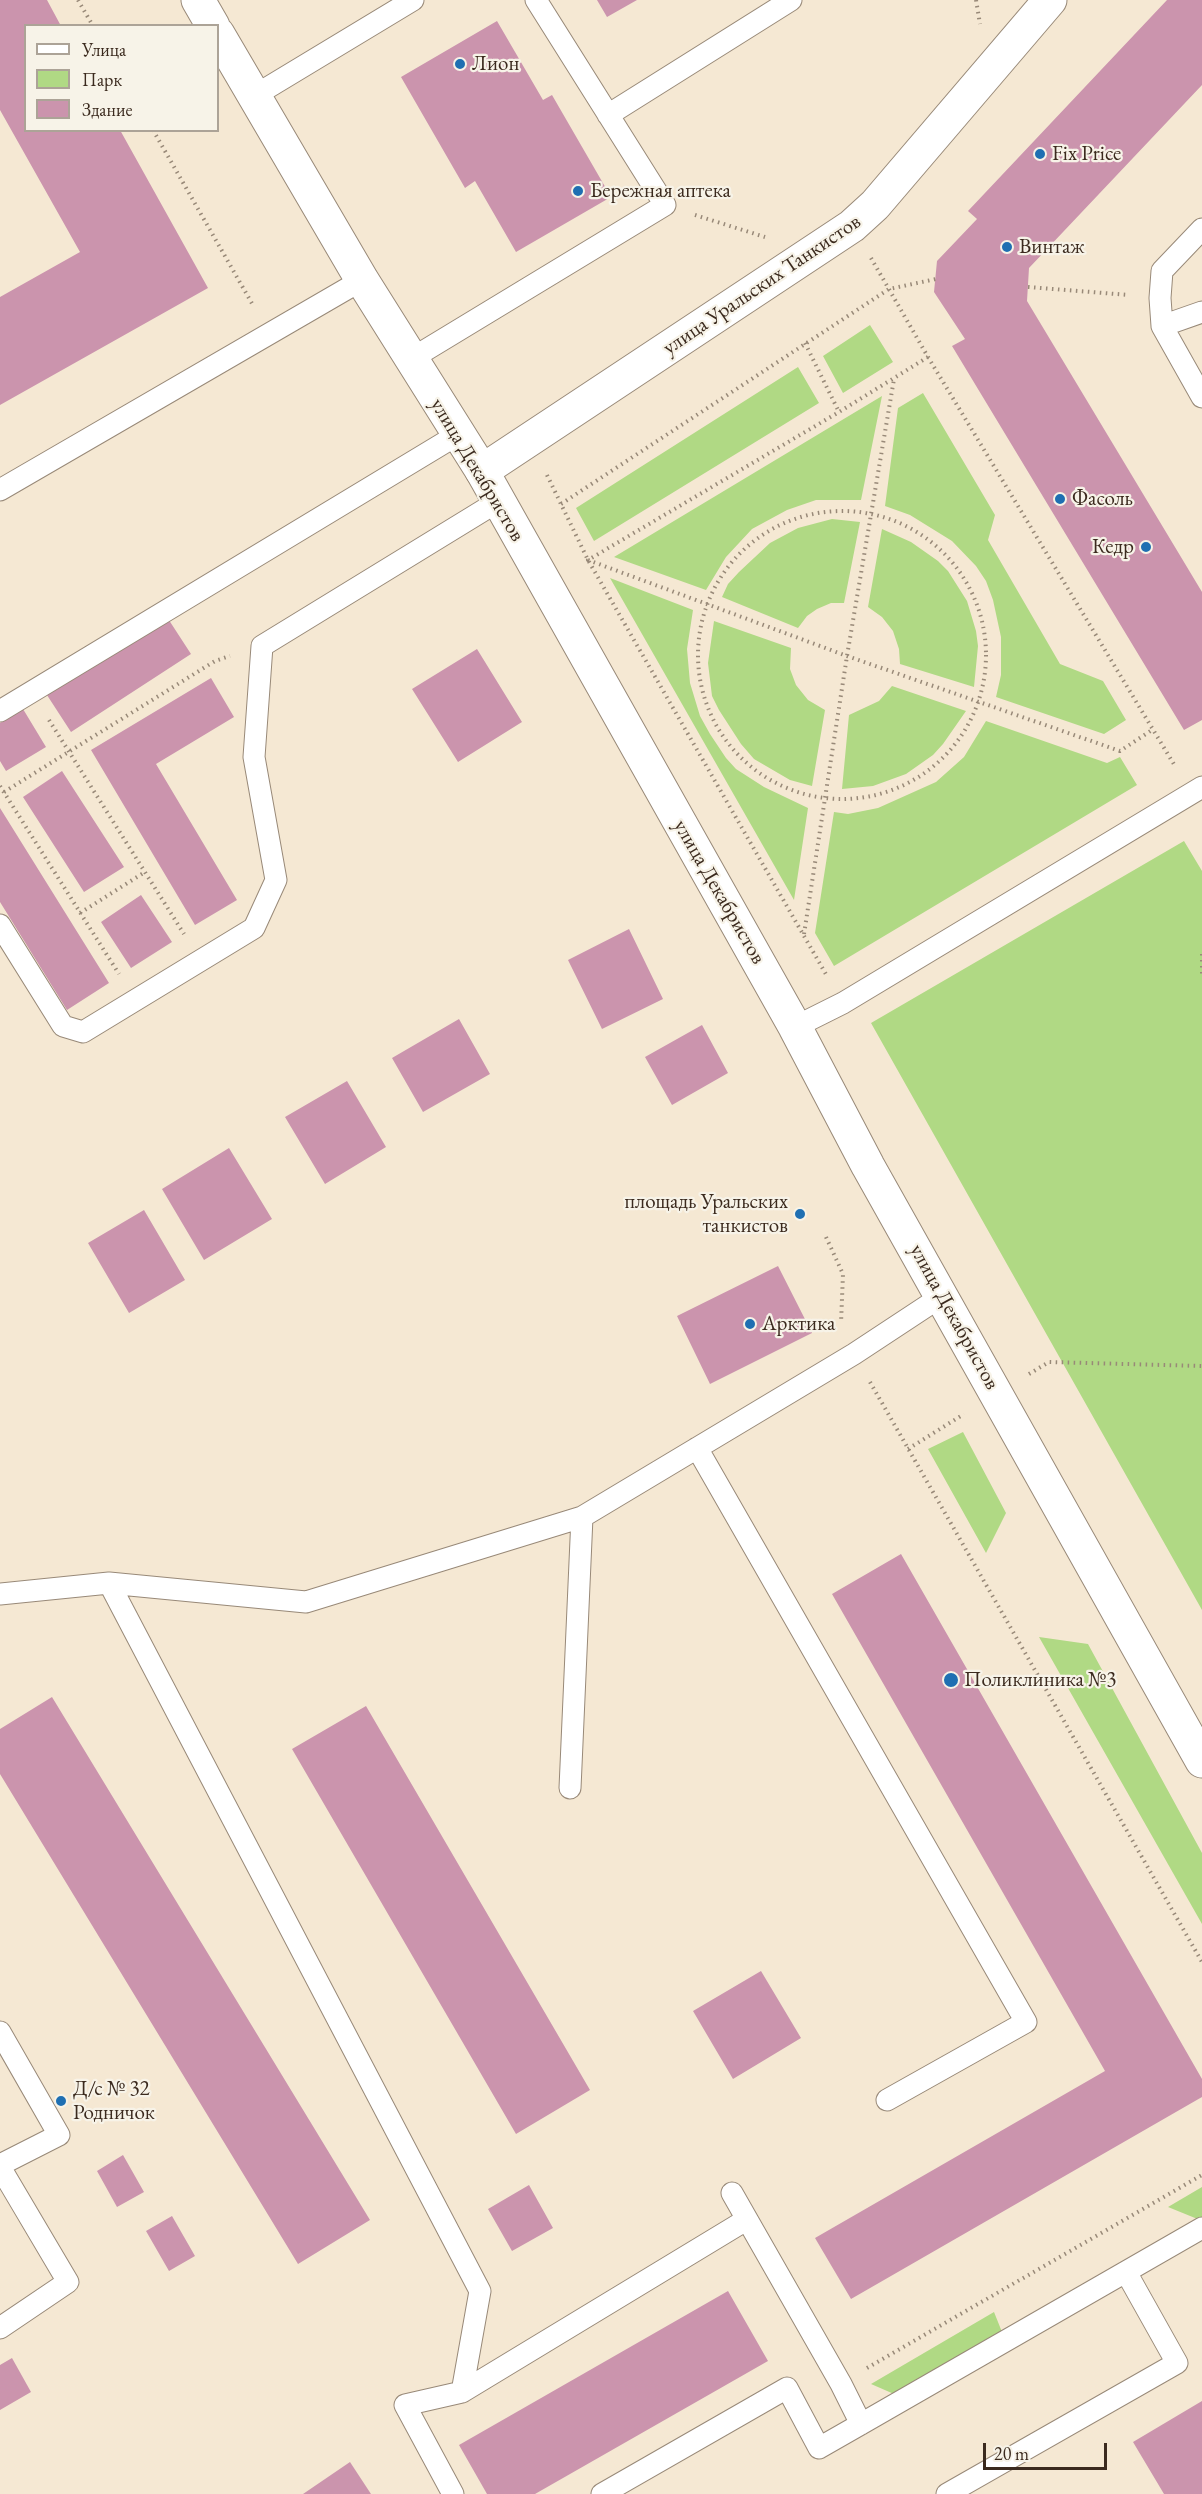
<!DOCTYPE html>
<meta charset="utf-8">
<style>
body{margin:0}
#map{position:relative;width:1202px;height:2494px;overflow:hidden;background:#f5e8d3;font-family:"EB Garamond",serif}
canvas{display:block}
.legend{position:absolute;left:24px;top:24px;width:195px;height:108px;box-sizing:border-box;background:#f7f3e8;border:2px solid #aca397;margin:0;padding:8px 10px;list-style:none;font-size:18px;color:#3b2a1e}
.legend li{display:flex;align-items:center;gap:12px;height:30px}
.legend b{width:30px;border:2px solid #aca397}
.scale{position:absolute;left:983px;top:2443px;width:124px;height:27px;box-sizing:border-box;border:3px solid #3b2a1e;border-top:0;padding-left:8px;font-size:18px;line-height:21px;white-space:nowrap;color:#3b2a1e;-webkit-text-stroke:4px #f7f3e8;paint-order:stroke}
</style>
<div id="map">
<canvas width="1202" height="2494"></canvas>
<ul class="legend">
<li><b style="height:8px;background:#fff"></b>Улица</li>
<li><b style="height:16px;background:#b0d984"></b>Парк</li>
<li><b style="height:16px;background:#cb94ad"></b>Здание</li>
</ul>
<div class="scale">20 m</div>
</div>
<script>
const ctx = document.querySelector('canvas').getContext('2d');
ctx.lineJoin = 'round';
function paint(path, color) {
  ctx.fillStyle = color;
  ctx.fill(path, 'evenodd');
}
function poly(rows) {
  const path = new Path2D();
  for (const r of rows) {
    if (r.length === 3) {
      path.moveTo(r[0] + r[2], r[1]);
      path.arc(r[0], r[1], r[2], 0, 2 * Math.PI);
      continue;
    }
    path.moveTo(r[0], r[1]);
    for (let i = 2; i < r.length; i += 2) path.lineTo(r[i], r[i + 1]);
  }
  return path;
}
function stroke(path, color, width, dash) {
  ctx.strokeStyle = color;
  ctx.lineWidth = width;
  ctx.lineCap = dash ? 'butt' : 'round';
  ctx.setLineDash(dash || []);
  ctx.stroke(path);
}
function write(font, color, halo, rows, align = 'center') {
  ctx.font = font + ' "EB Garamond",serif';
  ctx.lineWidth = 4.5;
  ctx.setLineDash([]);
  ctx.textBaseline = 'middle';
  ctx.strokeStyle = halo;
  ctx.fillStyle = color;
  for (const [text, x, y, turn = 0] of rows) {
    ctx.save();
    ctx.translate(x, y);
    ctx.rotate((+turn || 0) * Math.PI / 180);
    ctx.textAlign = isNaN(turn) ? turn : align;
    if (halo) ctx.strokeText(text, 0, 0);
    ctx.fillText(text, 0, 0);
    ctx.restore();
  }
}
paint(poly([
 [870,325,893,362,843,393,823,356],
 [798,367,819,403,594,541,576,508],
 [923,393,995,515,988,540,1060,664,1103,681,1126,720,1104,734,996,697,1001,675,1001,637,993,600,986,581,976,566,952,541,910,515,885,506,898,408],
 [882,396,861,500,816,500,787,510,752,529,726,557,706,590,614,557],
 [832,519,860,522,844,603,831,603,817,609,807,616,798,628,722,597,728,584,739,572,770,543,798,528],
 [882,529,911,542,938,561,948,571,967,601,976,631,978,646,974,687,900,664,899,649,893,631,882,617,868,607],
 [610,578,693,610,687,649,690,683,700,716,710,734,726,758,736,769,764,787,808,808,794,900],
 [714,621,791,648,790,669,796,685,808,700,825,710,812,786,790,780,754,759,741,744,719,710,712,696,708,663],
 [892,686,966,711,943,744,933,755,906,774,873,786,842,789,849,715,879,701],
 [986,721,1107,763,1120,757,1137,785,834,966,815,933,834,812,848,814,878,808,936,782,964,757],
 [1184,841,1202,871,1202,1610,871,1023],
 [963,1432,1006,1513,986,1553,928,1449],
 [1039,1637,1088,1644,1202,1853,1202,1924],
 [1202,2187,1202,2219,1200,2220,1168,2207],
 [994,2312,1002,2332,894,2394,871,2384]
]), '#b0d984');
paint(poly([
 [0,0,47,0,61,26,26,26,26,130,120,130,208,288,0,405,0,297,80,252,0,110],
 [597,0,637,0,607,17],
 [1167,0,1202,0,1202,85,1029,268,1027,301,1202,592,1202,720,1184,730,952,346,965,339,934,292,937,261,977,219,968,211],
 [497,21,543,100,552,95,611,197,516,252,475,181,465,188,401,77],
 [165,614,191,654,71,732,45,692],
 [477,649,522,722,458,762,412,689],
 [211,678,234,717,156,764,237,900,195,925,91,750],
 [23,709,46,747,6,771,0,761,0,723],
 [62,771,124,867,84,892,23,797],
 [0,808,109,983,67,1010,0,902],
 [141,895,172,942,131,968,101,922],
 [629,929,663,999,602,1029,568,960],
 [459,1019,490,1074,423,1112,392,1058],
 [702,1025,728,1073,672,1105,645,1057],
 [347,1081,386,1147,325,1184,285,1117],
 [229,1148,272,1219,204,1260,162,1189],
 [144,1210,185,1280,129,1313,88,1243],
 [778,1266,812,1333,710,1384,677,1316],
 [901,1554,1202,2079,1202,2097,851,2299,815,2238,1105,2071,832,1594],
 [52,1697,370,2220,298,2264,0,1774,0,1729],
 [366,1706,590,2090,516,2134,292,1749],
 [761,1971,801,2038,733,2079,693,2011],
 [123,2155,144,2192,117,2207,97,2171],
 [529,2185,553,2228,512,2251,488,2209],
 [172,2216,195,2256,169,2271,146,2231],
 [728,2291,768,2361,535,2494,487,2494,459,2445],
 [12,2358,31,2392,0,2410,0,2365],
 [1202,2401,1202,2494,1164,2494,1133,2442],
 [350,2462,371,2494,303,2494]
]), '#cb94ad');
const lane = poly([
 [254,96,413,0],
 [608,115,791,0],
 [1202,229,1162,271,1160,298,1162,326,1202,397],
 [1162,326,1202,312],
 [411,359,665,205,536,0],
 [0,490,362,280],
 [0,711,457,435],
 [0,925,63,1026,83,1032,254,928,276,880,254,757,262,646,497,502],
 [795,1027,843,1003,1202,787],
 [697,1448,1026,2022,887,2100],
 [109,1583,480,2291,462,2392,405,2405,453,2494],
 [0,1594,109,1583,306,1602,582,1517],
 [570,1788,582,1517,854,1354,942,1296],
 [0,2032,59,2135,0,2165],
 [0,2167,68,2282,0,2328],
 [732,2193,841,2384,861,2424,1202,2228],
 [462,2392,746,2220],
 [602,2494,787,2388,819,2448,861,2424],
 [947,2494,1177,2363,1126,2272]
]);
const street = poly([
 [482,471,852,226,875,205,1050,0]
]);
const secondary = poly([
 [198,0,213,26],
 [218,34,362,280,482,471,795,1027,868,1166,1202,1761]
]);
stroke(lane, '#988978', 23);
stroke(street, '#988978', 35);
stroke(secondary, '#988978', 35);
stroke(poly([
 [78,0,93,26],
 [976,0,980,24],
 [153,130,254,307],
 [695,215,765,237],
 [871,258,928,357,1175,766],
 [1028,287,1129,295],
 [805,343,839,412],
 [928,357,839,412,588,560,847,656,1120,751,1152,730],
 [547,475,588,560,827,976],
 [561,504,889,289,936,279],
 [842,655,144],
 [49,720,184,934],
 [0,786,119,974],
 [4,792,215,661,230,656],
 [80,913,145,872],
 [804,934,847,656,894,379],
 [1202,954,1202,976],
 [826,1237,843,1274,841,1323],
 [1029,1374,1049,1362,1202,1366],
 [870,1382,1202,1962],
 [908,1449,964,1414],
 [867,2368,1202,2175]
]), '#988978', 4, [1.5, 4.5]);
stroke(lane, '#fff', 21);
stroke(street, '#fff', 33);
stroke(secondary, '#fff', 33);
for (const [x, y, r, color] of [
 [460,64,6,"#1f6fb2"],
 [1040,154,6,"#1f6fb2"],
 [578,191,6,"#1f6fb2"],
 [1007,247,6,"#1f6fb2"],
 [1060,499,6,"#1f6fb2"],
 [1146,547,6,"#1f6fb2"],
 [800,1214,6,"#1f6fb2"],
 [750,1324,6,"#1f6fb2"],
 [951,1680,8,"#1f6fb2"],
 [61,2101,6,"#1f6fb2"]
]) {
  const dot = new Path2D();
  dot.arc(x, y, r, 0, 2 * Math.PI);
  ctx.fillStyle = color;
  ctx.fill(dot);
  stroke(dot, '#f7f3e8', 2);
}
write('21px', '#3b2a1e', '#f7f3e8', [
 ["Лион",472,64],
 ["Fix Price",1052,154],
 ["Бережная аптека",590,191],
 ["Винтаж",1019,247],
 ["Фасоль",1072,499],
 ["Кедр",1134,547,"right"],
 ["площадь Уральских",788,1202,"right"],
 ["танкистов",788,1226,"right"],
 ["Арктика",762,1324],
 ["Поликлиника №3",964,1680],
 ["Д/с № 32",73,2089],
 ["Родничок",73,2113]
], 'left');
write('21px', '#3b2a1e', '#f7f3e8', [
 ["улица Уральских Танкистов",762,285,-34],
 ["улица Декабристов",477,470,59],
 ["улица Декабристов",719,892,60],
 ["улица Декабристов",954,1317,61]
]);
</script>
